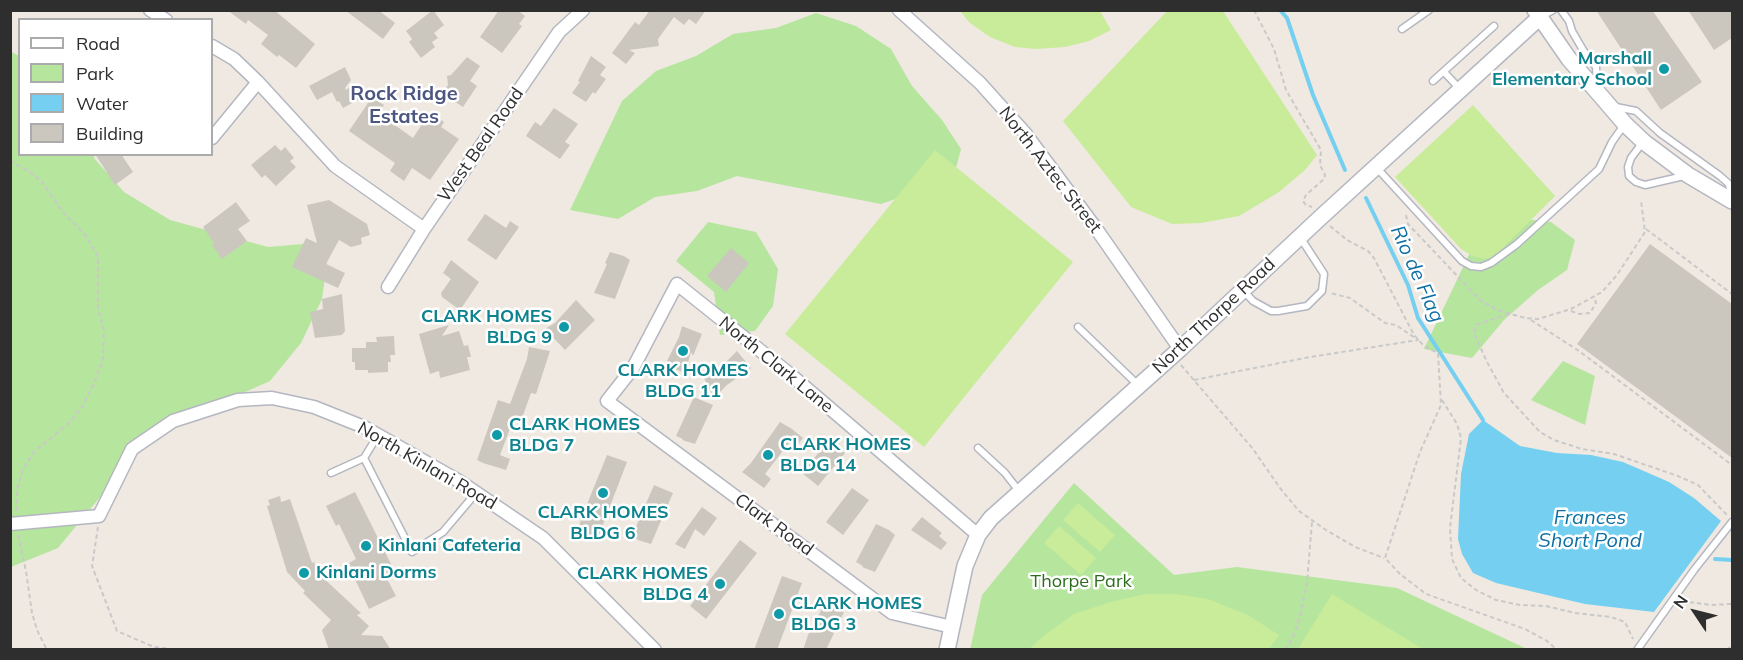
<!DOCTYPE html>
<style>
body{margin:0}
#map{position:relative;width:1743px;height:660px;overflow:hidden;background:#efe9e1;font-family:Mulish,sans-serif}
canvas{display:block}
.frame{position:absolute;inset:0;border:12px solid #2e2e2e;pointer-events:none}
.legend{position:absolute;left:18px;top:18px;width:195px;height:138px;box-sizing:border-box;background:#fff;border:2px solid #ababab;margin:0;padding:8px 10px;list-style:none;font-size:18px;color:#2e2e2e}
.legend li{display:flex;align-items:center;gap:12px;height:30px}
.legend b{width:30px;border:2px solid #ababab}
.north{position:absolute;left:1665px;top:582px;width:60px;height:60px;-webkit-text-stroke:4px #fff;paint-order:stroke;rotate:305deg;font-size:16px;font-weight:700;line-height:24px;text-align:center;color:#2e2e2e}
.north::after{content:'';display:block;margin:auto;width:21px;height:27px;background:#2e2e2e;clip-path:polygon(50% 0,100% 100%,50% 72%,0 100%)}
</style>
<div id="map">
<canvas width="1743" height="660"></canvas>
<div class="frame"></div>
<ul class="legend">
<li><b style="height:8px;background:#fff"></b>Road</li>
<li><b style="height:16px;background:#b6e59e"></b>Park</li>
<li><b style="height:16px;background:#75cff0"></b>Water</li>
<li><b style="height:16px;background:#cbc7bf"></b>Building</li>
</ul>
<div class="north">N</div>
</div>
<script>
const ctx = document.querySelector('canvas').getContext('2d');
ctx.lineJoin = 'round';
function paint(path, color) {
  ctx.fillStyle = color;
  ctx.fill(path, 'evenodd');
}
function poly(rows) {
  const path = new Path2D();
  for (const r of rows) {
    path.moveTo(r[0], r[1]);
    for (let i = 2; i < r.length; i += 2) path.lineTo(r[i], r[i + 1]);
  }
  return path;
}
function stroke(path, color, width, dash) {
  ctx.strokeStyle = color;
  ctx.lineWidth = width;
  ctx.lineCap = dash ? 'butt' : 'round';
  ctx.setLineDash(dash || []);
  ctx.stroke(path);
}
function write(font, color, halo, rows, align = 'center') {
  ctx.font = font + ' Mulish,sans-serif';
  ctx.lineWidth = 5;
  ctx.setLineDash([]);
  ctx.textBaseline = 'middle';
  ctx.strokeStyle = halo;
  ctx.fillStyle = color;
  for (const [text, x, y, turn = 0] of rows) {
    ctx.save();
    ctx.translate(x, y);
    ctx.rotate((+turn || 0) * Math.PI / 180);
    ctx.textAlign = isNaN(turn) ? turn : align;
    if (halo) ctx.strokeText(text, 0, 0);
    ctx.fillText(text, 0, 0);
    ctx.restore();
  }
}
paint(poly([
 [816,13,856,26,891,49,912,86,942,120,961,149,953,179,881,204,737,176,697,191,655,197,618,219,570,210,622,101,656,71,696,56,733,34,776,28],
 [10,51,19,56,20,154,94,155,94,158,124,192,170,220,268,247,303,244,327,262,322,299,301,343,270,381,153,433,58,548,11,567],
 [1514,218,1551,222,1575,240,1567,270,1538,290,1504,320,1472,358,1424,349,1476,240],
 [708,222,756,232,778,269,773,306,755,331,720,335,714,292,676,261],
 [1563,361,1595,376,1585,425,1531,400],
 [1074,483,1174,575,1237,567,1397,588,1527,649,970,650,982,595]
]), '#b6e59e');
paint(poly([
 [1168,10,1223,11,1317,155,1305,170,1279,192,1239,216,1201,223,1172,224,1131,207,1063,121],
 [960,11,1100,11,1111,30,1089,41,1065,47,1036,49,1015,47,990,37,970,23],
 [1473,105,1555,196,1494,257,1484,259,1472,256,1461,249,1395,177],
 [935,150,1073,262,924,447,785,334],
 [1078,503,1115,535,1100,552,1063,520],
 [1059,526,1096,558,1081,575,1044,543],
 [1145,594,1176,594,1208,599,1248,615,1279,635,1269,649,1029,649,1046,634,1074,614,1111,602],
 [1332,594,1423,649,1298,649]
]), '#c9ec9a');
paint(poly([
 [1483,420,1520,446,1557,453,1591,455,1623,462,1669,482,1694,498,1721,521,1654,612,1585,604,1496,583,1473,573,1462,554,1458,539,1461,474,1469,434]
]), '#75cff0');
stroke(poly([
 [1280,10,1287,18,1313,95,1345,170],
 [1366,198,1408,285,1418,318,1483,420],
 [1715,559,1732,560]
]), '#75cff0', 4);
paint(poly([
 [227,10,274,10,315,44,296,68,279,55,277,57,261,44,268,35,248,20,246,24],
 [345,10,378,10,395,23,383,39],
 [433,10,444,25,434,33,438,38,432,42,435,47,421,58,409,42,412,39,406,31],
 [499,10,517,10,525,16,519,24,522,26,502,53,480,37],
 [650,10,706,10,696,24,689,19,684,25,674,17,658,39,659,46,629,50,635,53,626,64,612,53,635,22,639,25],
 [1596,10,1652,10,1702,82,1661,110],
 [1688,10,1732,10,1732,38,1714,50],
 [591,56,606,67,600,75,606,79,595,94,593,92,586,102,572,93,580,82,578,81],
 [467,57,480,66,470,81,477,86,463,107,442,93,448,85,447,76,451,75],
 [345,67,351,80,345,88,346,90,354,84,361,98,343,108,339,101,337,102,332,92,317,100,309,86],
 [372,97,384,105,378,113,413,138,430,112,444,122,441,127,459,139,430,180,412,168,404,181,390,171,395,163,349,131],
 [554,108,578,124,565,142,570,145,560,159,526,136,535,122,541,126],
 [275,145,281,151,285,147,294,158,290,161,296,167,276,186,265,175,262,178,251,165],
 [95,154,121,154,133,172,115,185],
 [329,200,367,224,370,235,361,238,362,244,351,247,339,240,326,264,345,273,338,288,292,267,306,238,317,243,307,205],
 [236,202,250,221,238,229,247,241,222,259,212,245,214,243,203,227],
 [485,214,506,228,510,221,519,227,496,260,467,240],
 [1650,244,1732,304,1732,458,1577,344],
 [731,248,749,263,726,292,707,276],
 [610,252,624,256,630,260,615,299,594,293,607,264,605,263],
 [451,260,479,282,460,310,442,297,441,293,451,279,443,273],
 [342,294,345,331,342,335,315,338,310,312,323,309,322,299],
 [576,300,595,320,565,350,545,329,555,323],
 [449,325,442,336,459,331,464,346,468,345,471,357,467,357,470,370,440,378,439,371,430,374,419,334],
 [682,326,702,334,693,356,691,352,685,373,665,365,679,337],
 [394,336,395,355,390,355,391,362,388,362,388,372,368,373,368,370,355,370,355,362,352,362,352,348,366,348,366,342,377,342,376,337],
 [529,347,550,351,536,394,531,393,521,421,514,418,500,455,510,459,506,470,483,463,477,460,498,400,510,404,527,359],
 [737,351,751,368,727,385,714,398,704,378,727,361],
 [694,397,713,405,695,444,682,440,683,439,676,436],
 [780,422,792,429,803,438,795,448,789,443,765,474,771,479,764,488,742,472,751,463],
 [829,440,845,453,818,486,802,473],
 [607,455,627,462,597,540,590,537,590,539,577,532,583,514],
 [654,485,673,493,651,544,638,540,632,536],
 [852,488,869,500,843,535,826,522],
 [355,492,394,570,385,575,396,596,369,609,353,575,355,574,349,563,356,559,339,524,336,526,326,506],
 [280,496,281,502,290,499,312,563,314,562,320,575,361,613,357,615,369,626,361,635,382,636,391,650,329,650,322,630,331,620,303,593,305,591,287,572,267,506,270,505,268,500],
 [702,507,717,518,704,536,695,529,685,549,675,544],
 [922,517,942,533,939,536,947,543,941,550,911,530],
 [876,524,889,530,895,535,875,572,862,567,863,566,856,562],
 [740,540,757,553,706,619,690,606],
 [782,576,802,583,777,650,754,650],
 [825,603,844,612,826,650,803,650,808,635]
]), '#cbc7bf');
const service = poly([
 [1561,10,1569,21,1572,31,1583,50,1596,67,1597,86],
 [1540,17,1553,10],
 [1402,29,1429,10],
 [1444,72,1460,89],
 [1433,81,1494,26],
 [1616,107,1636,111,1660,133,1720,176,1729,184,1731,197],
 [1643,142,1631,158,1628,167,1629,176,1636,182,1645,185,1684,176],
 [1376,167,1462,261,1471,266,1481,267,1491,263,1517,244,1599,169,1612,142,1624,125],
 [1243,290,1253,301,1271,311,1278,311,1307,306,1322,291,1324,274,1300,237],
 [1078,327,1138,385],
 [978,448,1005,473,1019,491],
 [364,458,412,552,443,532,476,493],
 [331,473,364,458,378,435],
 [1637,650,1694,570,1732,522]
]);
const minor = poly([
 [150,10,166,20],
 [899,10,980,83,1025,133,1095,227,1180,349],
 [212,46,234,59,258,82,335,166,424,229],
 [212,138,258,82],
 [388,287,424,229,559,32,583,10],
 [10,524,99,516,132,449,173,421,238,400,272,398,314,407,364,427,459,481,543,538,655,650],
 [952,627,892,613,607,401,633,368,677,284,791,375,978,535]
]);
const tertiary = poly([
 [1535,10,1569,59,1625,124,1644,142,1688,175,1732,201],
 [947,650,965,566,978,535,991,518,1180,349,1321,217,1539,18]
]);
stroke(service, '#b4b7c1', 9);
stroke(minor, '#b4b7c1', 15);
stroke(tertiary, '#b4b7c1', 18);
stroke(poly([
 [1254,10,1274,49,1286,90,1321,150,1320,165,1325,175,1324,179,1306,195,1303,201,1306,205,1312,207],
 [10,161,30,172,42,182,63,212,87,237,98,257,98,308,104,331,103,360,95,381,81,409,67,425,35,451,23,469,17,490,16,512],
 [1406,215,1408,224,1480,300,1497,310,1525,318,1538,319,1571,309,1602,292,1617,275,1645,232,1641,200],
 [1330,226,1347,240,1368,251,1374,258,1414,335,1424,346,1438,353,1441,405,1420,452,1385,558,1400,574,1426,594,1525,629,1547,641,1557,650],
 [1646,229,1732,294],
 [1571,311,1579,314,1590,313,1596,303,1594,296],
 [1509,314,1476,325,1474,333,1487,362,1504,393,1540,432,1554,440,1582,449,1614,454,1678,476,1698,485,1727,515],
 [1531,320,1579,351,1732,465],
 [1181,365,1253,449,1280,488,1299,511,1326,530,1355,547,1384,558],
 [1194,380,1310,357,1418,340,1396,325,1385,323,1350,298,1330,293],
 [1442,400,1457,424,1461,438,1450,528,1452,559,1461,578,1476,590,1496,600,1520,605,1546,606,1575,613,1611,617,1625,622,1633,639],
 [98,527,92,566,117,631,154,647,179,650],
 [18,535,26,571,32,613,37,630,47,650],
 [1682,601,1711,605,1732,604],
 [1285,650,1293,637,1300,616,1307,583,1312,522],
 [1727,650,1732,645]
]), '#c9c9c9', 2, [4.5, 3]);
stroke(service, '#fff', 6);
stroke(minor, '#fff', 12);
stroke(tertiary, '#fff', 15);
for (const [x, y, r, color] of [
 [1664,69,6,"#0f9aa8"],
 [564,327,6,"#0f9aa8"],
 [683,351,6,"#0f9aa8"],
 [497,435,6,"#0f9aa8"],
 [768,455,6,"#0f9aa8"],
 [603,493,6,"#0f9aa8"],
 [366,546,6,"#0f9aa8"],
 [304,573,6,"#0f9aa8"],
 [720,584,6,"#0f9aa8"],
 [779,614,6,"#0f9aa8"]
]) {
  const dot = new Path2D();
  dot.arc(x, y, r, 0, 2 * Math.PI);
  ctx.fillStyle = color;
  ctx.fill(dot);
  stroke(dot, '#fff', 2);
}
write('bold 18px', '#0d838f', '#fff', [
 ["Marshall",1652,59,"right"],
 ["Elementary School",1652,80,"right"],
 ["CLARK HOMES",552,317,"right"],
 ["BLDG 9",552,338,"right"],
 ["CLARK HOMES",683,371,"center"],
 ["BLDG 11",683,392,"center"],
 ["CLARK HOMES",509,425],
 ["BLDG 7",509,446],
 ["CLARK HOMES",780,445],
 ["BLDG 14",780,466],
 ["CLARK HOMES",603,513,"center"],
 ["BLDG 6",603,534,"center"],
 ["Kinlani Cafeteria",378,546],
 ["Kinlani Dorms",316,573],
 ["CLARK HOMES",708,574,"right"],
 ["BLDG 4",708,595,"right"],
 ["CLARK HOMES",791,604],
 ["BLDG 3",791,625]
], 'left');
write('18px', '#2e2e2e', '#fff', [
 ["West Beal Road",481,145,-55],
 ["North Aztec Street",1050,170,52],
 ["North Thorpe Road",1214,316,-43],
 ["North Clark Lane",776,365,39],
 ["North Kinlani Road",427,466,30],
 ["Clark Road",774,525,36]
]);
write('18px', '#2c6e1b', '#fff', [
 ["Thorpe Park",1081,582]
]);
write('bold 20px', '#4d5680', '#fff', [
 ["Rock Ridge",404,94],
 ["Estates",404,117]
]);
write('italic 20px', '#0d6fa3', '#fff', [
 ["Rio de Flag",1417,274,66],
 ["Frances",1590,518],
 ["Short Pond",1590,541]
]);
</script>
